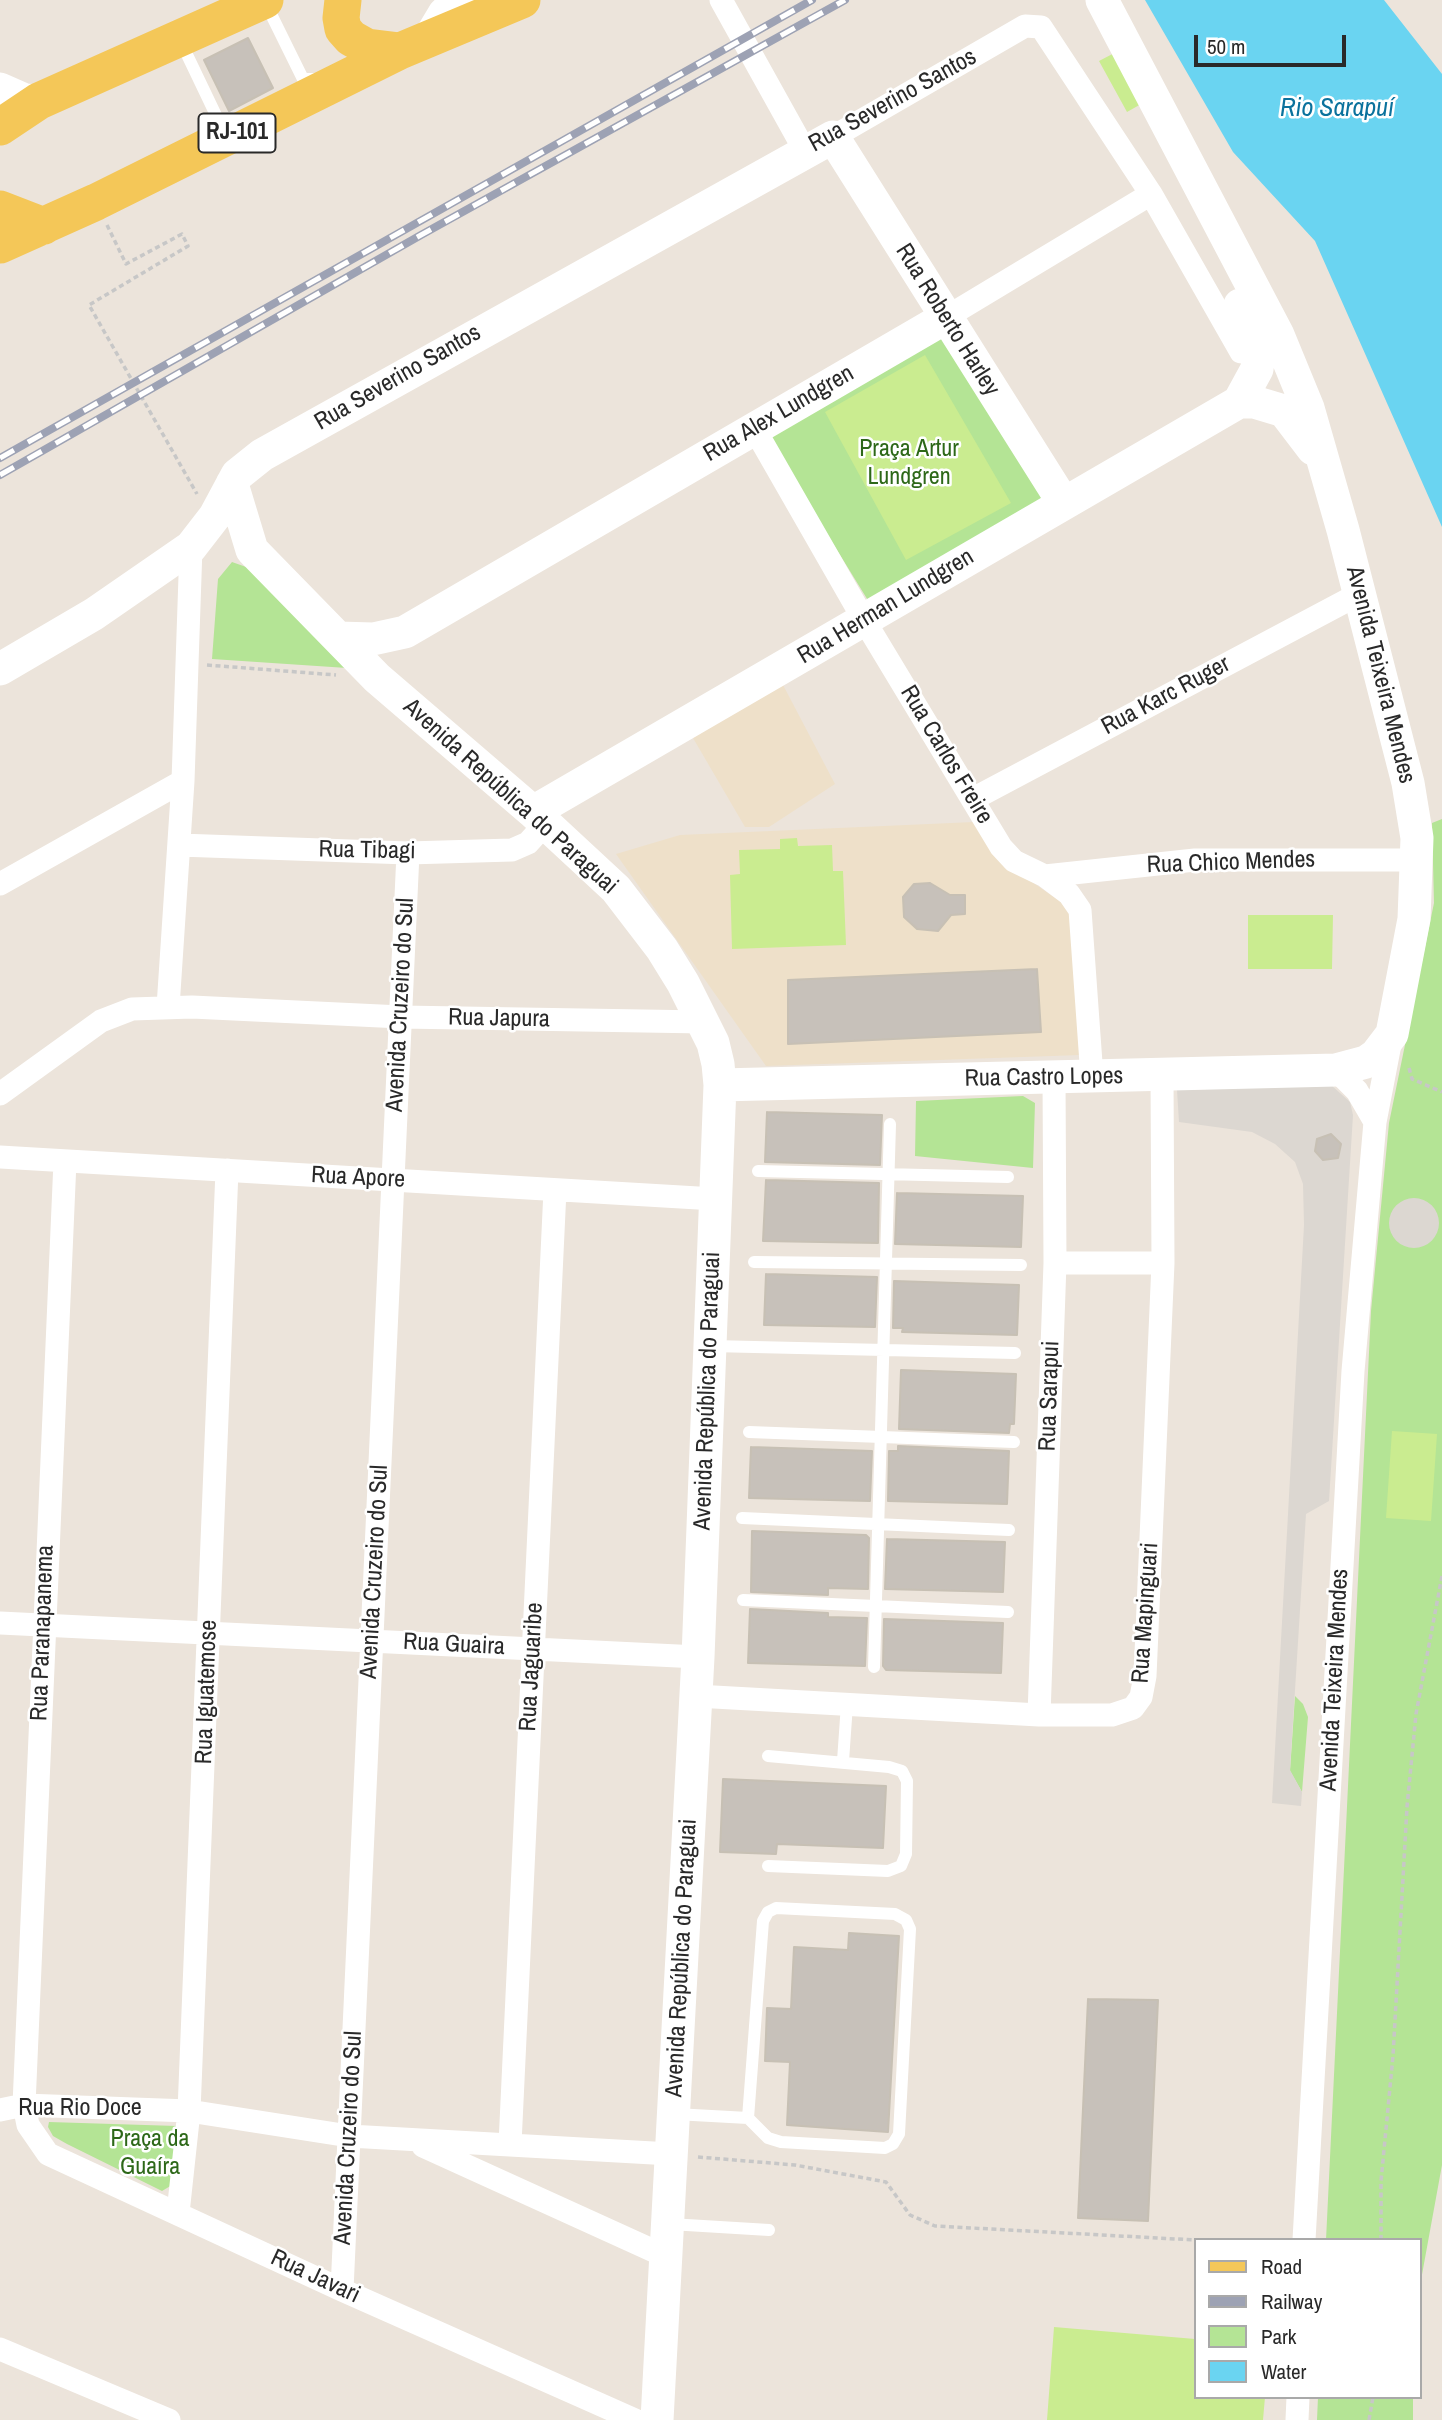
<!DOCTYPE html>
<meta charset="utf-8">
<style>
body{margin:0}
#map{position:relative;width:1442px;height:2420px;overflow:hidden;background:#ece4db;font-family:"Archivo Narrow",sans-serif}
canvas{display:block}
.legend{position:absolute;left:1194px;top:2238px;width:228px;height:161px;box-sizing:border-box;background:#fff;border:2px solid #a9a9a9;margin:0;padding:9px 12px;list-style:none;font-size:21px;color:#292929}
.legend li{display:flex;align-items:center;gap:14px;height:35px}
.legend b{width:35px;border:2px solid #a9a9a9}
.scale{position:absolute;left:1194px;top:35px;width:152px;height:32px;box-sizing:border-box;border:4px solid #292929;border-top:0;padding-left:9px;font-size:21px;line-height:24px;white-space:nowrap;color:#292929;-webkit-text-stroke:5px #fff;paint-order:stroke}
</style>
<div id="map">
<canvas width="1442" height="2420"></canvas>
<ul class="legend">
<li><b style="height:9px;background:#f4c758"></b>Road</li>
<li><b style="height:9px;background:#9da2b4"></b>Railway</li>
<li><b style="height:19px;background:#b4e495"></b>Park</li>
<li><b style="height:19px;background:#6ad4f1"></b>Water</li>
</ul>
<div class="scale">50 m</div>
</div>
<script>
const ctx = document.querySelector('canvas').getContext('2d');
ctx.lineJoin = 'round';
function paint(path, color) {
  ctx.fillStyle = color;
  ctx.fill(path, 'evenodd');
}
function poly(rows) {
  const path = new Path2D();
  for (const r of rows) {
    if (r.length === 3) {
      path.moveTo(r[0] + r[2], r[1]);
      path.arc(r[0], r[1], r[2], 0, 2 * Math.PI);
      continue;
    }
    path.moveTo(r[0], r[1]);
    for (let i = 2; i < r.length; i += 2) path.lineTo(r[i], r[i + 1]);
  }
  return path;
}
function stroke(path, color, width, dash) {
  ctx.strokeStyle = color;
  ctx.lineWidth = width;
  ctx.lineCap = dash ? 'butt' : 'round';
  ctx.setLineDash(dash || []);
  ctx.stroke(path);
}
function write(font, color, halo, rows, align = 'center') {
  ctx.font = font + ' "Archivo Narrow",sans-serif';
  ctx.lineWidth = 5;
  ctx.setLineDash([]);
  ctx.textBaseline = 'middle';
  ctx.strokeStyle = halo;
  ctx.fillStyle = color;
  for (const [text, x, y, turn = 0] of rows) {
    ctx.save();
    ctx.translate(x, y);
    ctx.rotate((+turn || 0) * Math.PI / 180);
    ctx.textAlign = isNaN(turn) ? turn : align;
    if (halo) ctx.strokeText(text, 0, 0);
    ctx.fillText(text, 0, 0);
    ctx.restore();
  }
}
paint(poly([
 [782,683,835,784,769,827,745,827,693,738],
 [974,822,1032,882,1073,910,1080,1055,766,1066,616,854,680,835]
]), '#eee0c9');
paint(poly([
 [942,328,1050,498,869,602,765,433],
 [232,562,249,568,347,668,212,659,218,579],
 [1442,819,1442,2165,1419,2291,1419,2240,1326,2240,1371,1311,1389,1123,1434,903,1432,823],
 [1023,1096,1035,1103,1033,1168,915,1156,916,1101],
 [1295,1696,1303,1704,1308,1717,1302,1792,1290,1771],
 [49,2122,177,2126,172,2185,162,2191,67,2144,53,2136,48,2127],
 [1318,2397,1413,2397,1413,2420,1317,2420]
]), '#b4e495');
paint(poly([
 [1122,49,1150,99,1127,112,1099,61],
 [925,355,1011,503,906,560,825,412],
 [797,838,798,846,832,845,833,871,843,871,846,945,732,949,730,875,740,874,739,850,780,849,780,839],
 [1248,915,1333,915,1332,969,1248,969],
 [1392,1431,1437,1434,1431,1521,1386,1518],
 [1054,2327,1195,2339,1195,2397,1265,2397,1263,2420,1047,2420]
]), '#caec90');
paint(poly([
 [1331,1085,1350,1102,1353,1115,1329,1501,1306,1514,1290,1770,1302,1792,1301,1806,1272,1803,1304,1225,1303,1184,1295,1162,1275,1144,1252,1132,1179,1122,1177,1090],
 [1414,1223,25]
]), '#dcd7d1');
paint(poly([
 [1145,0,1384,0,1442,74,1442,527,1315,241,1233,152]
]), '#6ad4f1');
const building = poly([
 [248,38,273,88,229,111,204,60,248,38],
 [930,883,950,895,965,895,965,914,951,915,938,931,917,929,904,917,903,897,914,884,930,883],
 [1037,969,1041,1032,788,1044,788,980,1037,969],
 [767,1112,882,1115,880,1165,765,1162,767,1112],
 [1331,1134,1341,1144,1338,1158,1323,1160,1315,1151,1317,1139,1331,1134],
 [766,1180,879,1183,878,1243,763,1241,766,1180],
 [897,1193,1023,1196,1021,1247,895,1244,897,1193],
 [766,1274,877,1277,875,1327,764,1325,766,1274],
 [894,1281,1019,1285,1017,1335,902,1332,903,1328,893,1328,894,1281],
 [901,1370,1016,1374,1014,1424,1010,1424,1009,1433,899,1429,901,1370],
 [898,1446,1009,1451,1007,1504,888,1501,889,1451,898,1451,898,1446],
 [751,1447,872,1451,870,1501,749,1498,751,1447],
 [752,1531,866,1535,869,1538,868,1589,828,1588,828,1595,751,1592,752,1531],
 [887,1539,1005,1542,1003,1592,885,1589,887,1539],
 [750,1609,828,1613,828,1617,867,1618,865,1666,748,1663,750,1609],
 [884,1619,1003,1623,1001,1673,886,1670,883,1666,884,1619],
 [723,1779,886,1786,883,1848,777,1844,776,1854,720,1852,723,1779],
 [849,1933,899,1936,888,2132,787,2125,790,2062,765,2061,767,2008,791,2009,794,1947,848,1950,849,1933],
 [1088,1999,1158,2000,1148,2221,1078,2218,1088,1999]
]);
paint(building, '#c7c1ba');
stroke(building, '#c7c0b4', 2);
stroke(poly([
 [107,225,126,264,182,234,188,246,89,305,197,494],
 [207,665,336,675],
 [1409,1068,1412,1079,1442,1092],
 [698,2157,795,2165,886,2182,910,2215,935,2226,1195,2240],
 [1381,2240,1381,2181,1393,2056,1407,1807,1416,1714,1442,1576],
 [1369,2420,1373,2397]
]), '#c7c7c7', 3.5, [5, 3.5]);
stroke(poly([
 [266,4,303,79,320,79],
 [180,40,225,134],
 [758,1171,1008,1177],
 [754,1262,1021,1265],
 [711,1346,1015,1353],
 [749,1432,1014,1442],
 [742,1518,1009,1530],
 [743,1600,1008,1612],
 [874,1667,890,1124],
 [843,1761,847,1704],
 [768,1866,888,1871,901,1866,906,1854,907,1781,902,1771,889,1767,768,1756],
 [776,1908,895,1914,906,1920,910,1929,899,2134,893,2144,885,2148,781,2142,768,2138,748,2118,763,1921,768,1912,776,1908],
 [675,2114,748,2118],
 [670,2224,769,2230]
]), '#fff', 12);
stroke(poly([
 [721,0,805,151],
 [833,137,1025,26,1041,27,1151,194,1241,352],
 [945,318,1151,194],
 [754,428,864,620,1001,847,1014,861,1045,876,1069,894,1080,910,1092,1077],
 [973,799,1359,594],
 [179,845,408,853,512,850,528,843,545,824],
 [1045,876,1195,860,1417,860],
 [0,884,183,781],
 [168,1007,183,781,191,547],
 [1336,1070,1357,1091,1375,1122],
 [0,1094,101,1021,132,1009,192,1007,401,1017,704,1022],
 [0,1157,715,1199],
 [65,1161,24,2105,28,2125,48,2154,342,2290,635,2420],
 [1055,1263,1163,1263],
 [0,1623,698,1657],
 [696,1696,1039,1715,1112,1715,1133,1708,1141,1697,1145,1676,1163,1263,1162,1077],
 [1039,1715,1055,1263,1054,1078],
 [0,2110,24,2105,189,2111,349,2136,671,2154],
 [510,2144,555,1190],
 [423,2146,665,2256],
 [178,2213,189,2111,227,1170],
 [1304,2240,1353,1371,1375,1122,1391,1039],
 [342,2290,408,853],
 [0,2349,169,2420],
 [1297,2420,1298,2397]
]), '#fff', 23);
stroke(poly([
 [429,39,444,14,458,0],
 [0,89,25,100,39,101],
 [1239,402,1254,402,1284,411,1313,449],
 [232,484,252,550,377,678,533,812,616,889,662,949,683,983,713,1043,718,1064,720,1085,698,1657,657,2420],
 [338,638,373,639,405,632,945,318],
 [0,669,94,614,191,547,215,516,237,475,262,455,833,137,1063,502],
 [533,812,1239,402,1257,369,1259,352,1240,305],
 [720,1085,1336,1070,1366,1062,1376,1055,1392,1034,1414,919,1417,838,1408,783,1343,530,1308,408,1278,335,1102,0]
]), '#fff', 33);
stroke(poly([
 [343,0,341,18,343,29,351,38,367,47,400,51],
 [0,127,39,101,265,0],
 [0,209,44,226],
 [0,245,96,202,400,51,522,0]
]), '#f4c758', 37);
const rail = poly([
 [0,458,812,0],
 [0,475,421,235,845,0]
]);
stroke(rail, '#9da2b4', 8);
stroke(rail, '#fff', 5, [16]);
for (const [x, y, w] of [
 [237,133,77]
]) {
  const box = new Path2D();
  box.roundRect(x - w / 2, y - 19.5, w, 39, 5);
  ctx.fillStyle = '#fff';
  ctx.fill(box);
  stroke(box, '#292929', 2);
}
write('bold 23px', '#292929', null, [
 ["RJ-101",237,133]
]);
write('24px', '#292929', '#fff', [
 ["Rua Severino Santos",893,101,-29],
 ["Rua Roberto Harley",947,320,58],
 ["Rua Severino Santos",398,378,-30],
 ["Rua Alex Lundgren",779,414,-30],
 ["Rua Herman Lundgren",886,607,-31],
 ["Avenida Teixeira Mendes",1380,675,76],
 ["Rua Karc Ruger",1166,696,-28],
 ["Rua Carlos Freire",946,755,59],
 ["Avenida República do Paraguai",510,797,42],
 ["Rua Tibagi",367,851,1],
 ["Rua Chico Mendes",1231,863,-2],
 ["Avenida Cruzeiro do Sul",401,1005,-87],
 ["Rua Japura",499,1019,1],
 ["Rua Castro Lopes",1044,1078,-1],
 ["Rua Apore",358,1178,3],
 ["Avenida República do Paraguai",708,1391,-88],
 ["Rua Sarapui",1050,1396,-88],
 ["Avenida Cruzeiro do Sul",375,1572,-87],
 ["Rua Mapinguari",1146,1613,-86],
 ["Rua Paranapanema",43,1633,-88],
 ["Rua Guaira",454,1645,3],
 ["Rua Jaguaribe",532,1667,-87],
 ["Avenida Teixeira Mendes",1335,1680,-87],
 ["Rua Iguatemose",207,1692,-88],
 ["Avenida República do Paraguai",682,1958,-87],
 ["Rua Rio Doce",80,2109],
 ["Avenida Cruzeiro do Sul",349,2138,-87],
 ["Rua Javari",315,2277,25]
]);
write('24px', '#2d6818', '#fff', [
 ["Praça Artur",909,450],
 ["Lundgren",909,478],
 ["Praça da",150,2140],
 ["Guaíra",150,2168]
]);
write('italic 26px', '#0a729d', '#fff', [
 ["Rio Sarapuí",1337,109]
]);
</script>
